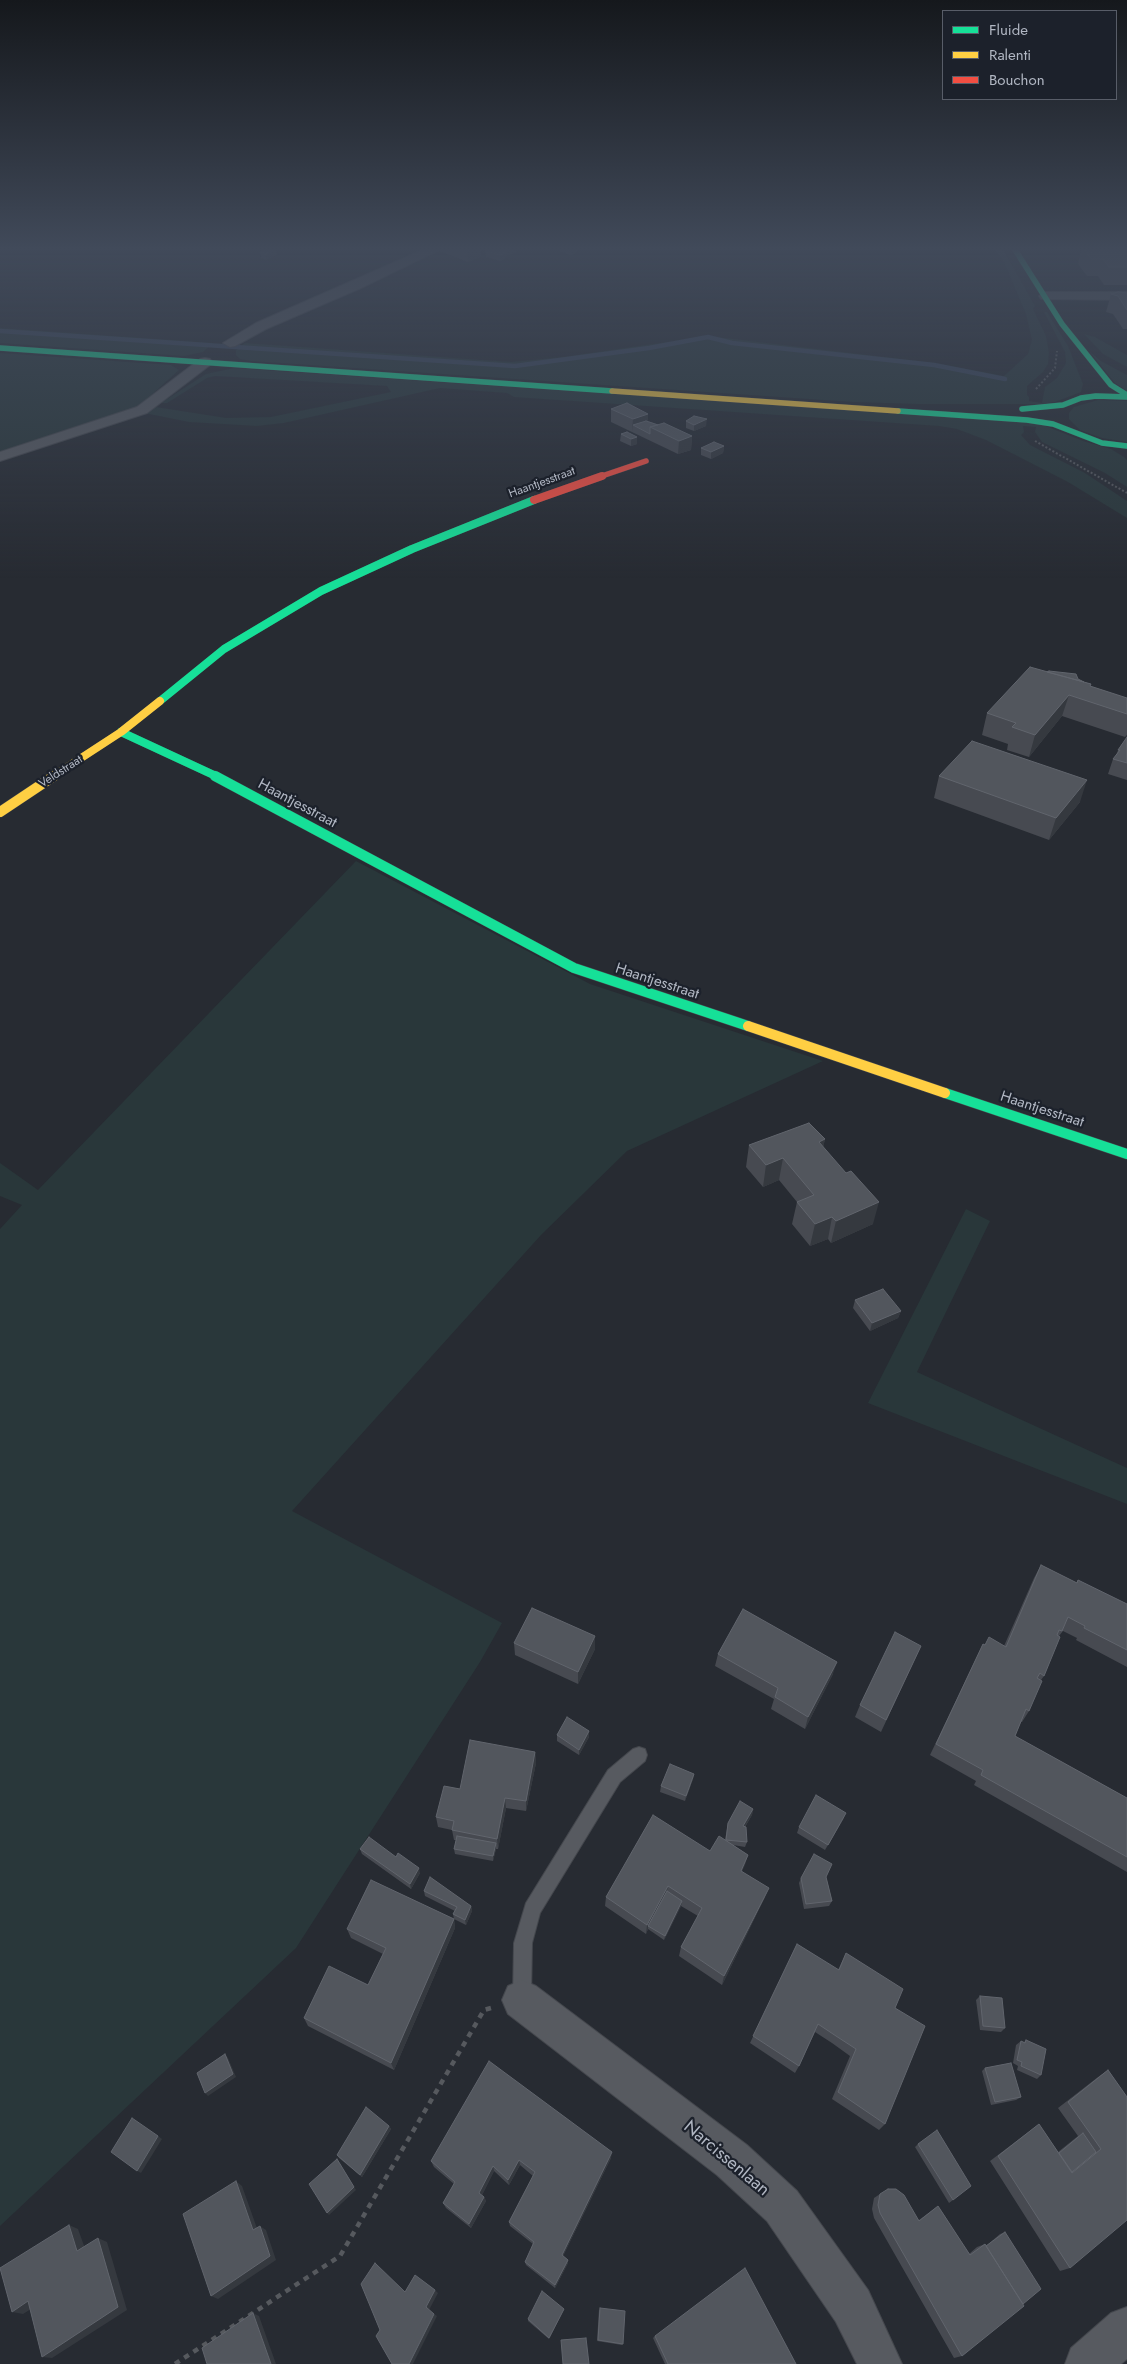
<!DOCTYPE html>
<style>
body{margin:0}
#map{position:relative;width:1127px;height:2364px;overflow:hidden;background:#272b32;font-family:Jost,sans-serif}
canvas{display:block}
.legend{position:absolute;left:942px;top:10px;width:175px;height:90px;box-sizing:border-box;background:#1c212b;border:1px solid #585d68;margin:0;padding:6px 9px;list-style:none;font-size:15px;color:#b1b7c3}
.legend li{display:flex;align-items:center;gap:10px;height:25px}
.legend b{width:25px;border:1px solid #585d68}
</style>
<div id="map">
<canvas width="1127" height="2364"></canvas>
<ul class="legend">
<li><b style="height:6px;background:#16e098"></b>Fluide</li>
<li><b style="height:6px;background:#ffcf43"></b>Ralenti</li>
<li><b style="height:6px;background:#f24e42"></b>Bouchon</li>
</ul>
</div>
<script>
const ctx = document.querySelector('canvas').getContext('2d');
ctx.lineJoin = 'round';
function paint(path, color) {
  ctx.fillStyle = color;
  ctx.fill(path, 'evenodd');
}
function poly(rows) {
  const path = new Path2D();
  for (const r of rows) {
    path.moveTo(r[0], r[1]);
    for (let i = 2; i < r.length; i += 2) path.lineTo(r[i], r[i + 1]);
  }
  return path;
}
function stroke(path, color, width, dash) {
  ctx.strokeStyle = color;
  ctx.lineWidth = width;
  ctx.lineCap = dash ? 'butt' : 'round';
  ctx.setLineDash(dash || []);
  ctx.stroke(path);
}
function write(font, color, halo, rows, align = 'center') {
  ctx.font = font + ' Jost,sans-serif';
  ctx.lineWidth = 4.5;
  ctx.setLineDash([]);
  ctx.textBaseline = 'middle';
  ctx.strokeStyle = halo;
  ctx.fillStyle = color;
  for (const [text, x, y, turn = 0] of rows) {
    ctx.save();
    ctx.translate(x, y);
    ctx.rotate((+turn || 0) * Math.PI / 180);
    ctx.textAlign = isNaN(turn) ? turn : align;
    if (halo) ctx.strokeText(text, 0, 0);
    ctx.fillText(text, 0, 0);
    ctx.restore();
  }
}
paint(poly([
 [994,248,1002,248,1007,256,1035,306,1033,309,1046,336,1049,353,1048,364,1043,372,1027,386,1027,395,1029,397,1029,401,1042,403,1045,387,1057,378,1066,363,1065,352,1044,312,1047,312,1068,346,1083,384,1081,392,1055,402,1042,404,918,404,853,402,251,361,240,359,236,355,236,350,245,343,511,362,563,357,708,336,935,363,1004,376,1028,354,1032,340,1026,314,1004,262],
 [0,328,28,330,213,343,203,352,184,356,0,343],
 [1084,334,1095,337,1127,355,1127,367,1103,354],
 [1089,351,1101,361,1127,375,1127,391,1115,383],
 [0,353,171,365,179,370,136,409,0,455],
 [234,368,1038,423,1083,441,1111,449,1124,457,1127,460,1127,487,1105,473,1042,442,1035,432,1036,427,1023,426,1024,432,1021,435,1030,445,1085,473,1127,501,1127,518,1068,482,986,440,957,429,939,426,514,397,507,393,440,388,284,423,257,426,189,422,144,413,156,407,226,418,271,417,391,392,387,386,215,376,207,378,167,403,161,403,206,374],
 [1098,400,1127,401,1127,442,1102,438,1080,430,1069,419,1069,413,1074,407],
 [356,861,590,984,823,1061,627,1151,541,1235,292,1511,502,1623,480,1662,296,1948,0,2226,0,1229,22,1205,0,1196,0,1163,38,1190],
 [966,1209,990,1221,917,1372,1127,1468,1127,1504,868,1403]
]), '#29373a');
stroke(poly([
 [0,331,515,366,649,348,708,337,732,343,934,365,1005,379]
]), '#384459', 4.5);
const lane = poly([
 [639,1747,645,1749,647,1755,645,1761,620,1782,540,1913,532,1943,531,1997,529,2004,522,2006,515,2004,513,1997,514,1943,526,1903,608,1770,633,1749,639,1747]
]);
const street = poly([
 [427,248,443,248,361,288,266,329,235,346,230,347,223,343,256,323,427,248],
 [1045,292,1127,292,1127,300,1041,299,1039,296,1045,292],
 [205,358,210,359,212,362,210,365,147,413,0,461,0,452,137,407,200,359,205,358],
 [522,1980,536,1986,747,2145,797,2191,868,2290,902,2364,857,2364,836,2322,767,2221,717,2175,508,2014,502,2000,508,1986,522,1980],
 [1127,2307,1127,2359,1121,2364,1065,2364,1071,2348,1111,2313,1127,2307]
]);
const fastFar2 = poly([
 [1014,248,1062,324,1111,385,1127,395],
 [0,348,612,391],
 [1022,409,1063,405,1081,398,1096,396,1127,397],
 [898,411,1027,420,1053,424,1102,443,1127,446]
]);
const fastFar1 = poly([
 [160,701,224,649,321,591,412,549,534,500],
 [121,732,218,777]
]);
const fast = poly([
 [215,776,574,968,748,1026],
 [945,1093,1127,1154]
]);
const slowFar2 = poly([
 [612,391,898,411]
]);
const slowFar1 = poly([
 [52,777,121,732,160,701]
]);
const slow = poly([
 [0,812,54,776],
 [748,1026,945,1093]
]);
const jamFar1 = poly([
 [599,477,646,461]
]);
const jam = poly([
 [534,500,602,476]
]);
stroke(lane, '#44474d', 2);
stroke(street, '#44474d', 2);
stroke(fastFar2, '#44474d', 6);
stroke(fastFar1, '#44474d', 8);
stroke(fast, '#44474d', 11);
stroke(slowFar2, '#44474d', 6);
stroke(slowFar1, '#44474d', 8);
stroke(slow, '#44474d', 11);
stroke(jamFar1, '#44474d', 6);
stroke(jam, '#44474d', 8);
stroke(poly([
 [1036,389,1055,368,1057,351],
 [1035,441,1127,493]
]), '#56595e', 2, [2, 2]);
stroke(poly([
 [175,2364,340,2256,484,2010,491,2008]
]), '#56595e', 4.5, [5.5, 5.5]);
paint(lane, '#575a60');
paint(street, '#575a60');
stroke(fastFar2, '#16e098', 5.5);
stroke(fastFar1, '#16e098', 8);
stroke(fast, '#16e098', 10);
stroke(slowFar2, '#ffcf43', 5.5);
stroke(slowFar1, '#ffcf43', 8);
stroke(slow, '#ffcf43', 10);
stroke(jamFar1, '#f24e42', 5.5);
stroke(jam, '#f24e42', 8);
paint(poly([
 [439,248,481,248,481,257,468,262,439,251],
 [503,248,516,248,516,252,506,256,506,258,500,261,486,257,485,251,500,251,500,249],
 [559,248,577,248,577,252,571,255,559,251],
 [1081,248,1127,248,1127,285,1104,285,1098,276,1087,276,1078,264,1081,249],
 [260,252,277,255,266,260,261,258],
 [1127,293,1127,329,1123,329,1113,314,1106,312,1111,294],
 [611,409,648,414,648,421,692,436,691,450,678,454,611,422],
 [686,421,706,426,694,431,686,428],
 [627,432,637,444,631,446,620,441,621,434],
 [724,446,723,453,711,459,701,455,701,448],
 [1047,672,1078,679,1084,682,1091,684,1090,687,1127,698,1127,735,1125,737,1062,716,1029,757,1007,750,1008,744,982,735,987,713],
 [1127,737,1127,780,1108,774,1113,759,1116,756,1118,750],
 [939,776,1080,802,1049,840,934,798],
 [825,1139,823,1147,873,1224,831,1243,828,1239,810,1246,792,1224,797,1202,779,1180,763,1187,746,1167,749,1145],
 [855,1300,901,1311,898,1318,870,1331,853,1308],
 [1041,1565,1076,1583,1078,1580,1127,1604,1127,1667,1076,1640,1077,1638,1063,1631,1059,1636,1044,1676,1041,1680,1029,1711,1022,1722,1021,1722,1015,1736,1127,1798,1127,1872,974,1785,976,1781,930,1755,983,1644,985,1645,1004,1646,1034,1578],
 [514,1643,595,1649,578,1684,515,1655],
 [921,1646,881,1732,855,1717,860,1705],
 [718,1654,833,1674,805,1729,771,1709,774,1699,715,1666],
 [589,1731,589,1737,579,1755,557,1741,557,1735],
 [535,1752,536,1763,526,1811,506,1808,498,1849,496,1849,493,1861,455,1854,454,1849,456,1840,454,1840,452,1830,438,1827,436,1817,460,1789],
 [694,1774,693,1779,685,1801,660,1792,661,1786],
 [753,1809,752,1815,745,1827,747,1842,745,1847,733,1845,748,1855,742,1871,765,1897,722,1985,679,1956,681,1947,698,1916,681,1906,664,1940,648,1929,646,1934,605,1906,606,1897,710,1851,725,1840,728,1823],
 [844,1818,825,1850,797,1833,799,1827],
 [360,1849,420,1873,411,1889,362,1854],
 [826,1877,832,1901,829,1906,804,1909,799,1883,801,1878],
 [424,1891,471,1906,472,1911,466,1925,454,1919,453,1914,455,1911,425,1896],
 [454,1919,455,1928,394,2070,308,2026,304,2018,368,1985,383,1954,351,1938,347,1929],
 [797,1944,838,1970,846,1953,895,2008,885,2124,879,2130,832,2099,850,2056,832,2043,815,2032,799,2066,795,2073,750,2043],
 [980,1996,1005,2028,1001,2032,980,2030,976,2000],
 [1026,2040,1041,2075,1037,2079,1017,2070,1018,2066,1013,2063,1016,2045,1021,2041,1024,2042],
 [985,2068,1021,2097,1016,2100,991,2105,982,2071],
 [1108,2070,1127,2097,1070,2268,1060,2271,990,2161,1039,2124,1058,2152,1078,2136,1058,2108,1098,2077],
 [389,2126,391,2129,362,2177,339,2158,337,2155],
 [918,2144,953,2200,949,2203,915,2147],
 [611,2158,563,2256,568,2260,568,2263,555,2288,526,2265,525,2262,533,2244,510,2226,509,2222,533,2176,520,2165,509,2185,494,2171,482,2195,484,2197,486,2201,471,2228,446,2208,443,2203,454,2184,434,2167,431,2161],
 [880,2194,919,2220,938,2206,969,2254,977,2247,985,2244,986,2246,1000,2234,1005,2232,1023,2304,962,2356,954,2358,874,2218,872,2209,874,2198],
 [564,2309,549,2339,528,2321,528,2319],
 [599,2309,623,2344,622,2345,597,2341],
 [655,2336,796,2364,665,2364,653,2338]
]), '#474a51');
paint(poly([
 [472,248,481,248,481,257,468,262,467,250],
 [511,248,516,248,516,252,506,256,506,258,500,261,500,255,504,253,504,251],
 [573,248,577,248,577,252,571,255,571,249],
 [276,249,277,255,266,260,266,254],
 [648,414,648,427,633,425,632,432,633,419],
 [707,419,706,426,694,431,694,425],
 [692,436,691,450,678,454,679,441],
 [637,437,637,444,631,446,631,439],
 [724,446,723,453,711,459,711,452],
 [1069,695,1062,716,1029,757,1035,735],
 [1087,780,1080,802,1049,840,1056,818],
 [825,1139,820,1162,819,1142],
 [783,1158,779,1180,763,1187,766,1165],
 [879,1202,873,1224,831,1243,836,1221],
 [832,1217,828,1239,810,1246,815,1224],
 [901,1311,898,1318,870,1331,872,1323],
 [595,1636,595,1649,578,1684,578,1672],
 [837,1662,833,1674,805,1729,808,1717],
 [589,1731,589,1737,579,1755,579,1750],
 [535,1752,536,1763,526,1811,526,1801],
 [694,1774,693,1779,685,1801,686,1796],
 [505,1798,506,1808,498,1849,497,1839],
 [753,1809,752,1815,742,1831,743,1826],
 [846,1813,844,1818,825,1850,828,1845],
 [496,1843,496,1848,493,1861,493,1856],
 [748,1855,745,1865,738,1880,741,1871],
 [419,1868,420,1873,411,1889,410,1884],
 [668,1886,666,1896,648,1926,648,1929,646,1934,647,1925],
 [769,1888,765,1897,722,1985,724,1976],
 [682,1901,681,1906,664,1940,665,1936],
 [471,1906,472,1911,466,1925,465,1920],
 [454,1919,455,1928,394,2070,391,2063],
 [225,2054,228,2058,236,2077,208,2096,205,2093],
 [389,2126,391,2129,362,2177,360,2175],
 [158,2136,162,2139,141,2173,137,2171],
 [612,2152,611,2158,562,2258,562,2255],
 [337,2159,356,2190,329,2215,327,2213],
 [519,2160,520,2165,509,2185,508,2180],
 [493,2166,494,2171,481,2197,479,2193],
 [236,2181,242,2186,259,2234,253,2230],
 [484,2197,486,2201,471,2228,469,2224],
 [69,2225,78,2229,87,2254,77,2251],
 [260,2226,266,2230,276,2260,218,2299,211,2296],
 [98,2238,107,2242,127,2310,52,2358,42,2357],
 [568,2260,568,2263,555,2288,555,2285],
 [435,2290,438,2293,429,2310,426,2307],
 [28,2301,39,2304,23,2314,12,2312],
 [564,2309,564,2310,549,2339,549,2338],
 [253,2313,259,2316,276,2364,271,2364],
 [434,2314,437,2316,413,2364,409,2364]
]), '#35393f');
const building = poly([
 [270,248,276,249,266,254,260,252,270,248],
 [492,248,506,253,500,255,485,251,492,248],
 [503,248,511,248,504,251,500,249,503,248],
 [1083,248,1127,248,1127,267,1109,267,1103,259,1091,259,1083,248],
 [1118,292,1127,293,1127,310,1118,296,1111,294,1118,292],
 [627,403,648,414,633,419,611,409,627,403],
 [694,416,707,419,694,425,686,421,694,416],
 [646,421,658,425,650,427,650,434,633,425,646,421],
 [664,423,692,436,679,441,650,427,664,423],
 [627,432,637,437,631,439,621,434,627,432],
 [714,442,724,446,711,452,701,448,714,442],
 [1030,667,1091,684,1090,686,1127,698,1127,714,1069,695,1035,735,1012,727,1016,723,987,713,1030,667],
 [1049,671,1076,674,1078,679,1084,682,1047,672,1049,671],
 [1127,737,1127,763,1113,759,1120,750,1118,750,1127,737],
 [972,741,1087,780,1056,818,939,776,972,741],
 [809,1123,825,1139,819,1142,846,1173,851,1171,879,1202,836,1221,832,1217,815,1224,797,1202,814,1195,783,1158,766,1165,749,1145,809,1123],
 [883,1289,901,1311,872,1323,855,1300,883,1289],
 [1041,1565,1077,1583,1078,1580,1127,1604,1127,1650,1084,1628,1085,1626,1068,1617,1062,1631,1059,1630,1057,1635,1060,1637,1044,1676,1040,1673,1037,1678,1042,1681,1029,1711,1026,1709,1015,1736,1127,1798,1127,1857,981,1775,983,1770,936,1744,983,1644,985,1645,989,1637,1006,1647,1041,1565],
 [532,1608,595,1636,578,1672,514,1643,532,1608],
 [743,1609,837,1662,808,1717,775,1697,778,1688,718,1654,743,1609],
 [895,1632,921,1646,886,1720,860,1705,895,1632],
 [567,1717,589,1731,579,1750,557,1735,567,1717],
 [470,1740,535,1752,526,1801,505,1798,497,1839,452,1830,454,1821,436,1817,444,1786,460,1789,470,1740],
 [670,1764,694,1774,686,1796,661,1786,670,1764],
 [816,1795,846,1813,828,1845,799,1827,816,1795],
 [740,1801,753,1809,743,1826,746,1827,747,1842,726,1840,728,1823,740,1801],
 [653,1815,710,1851,719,1836,748,1855,741,1871,769,1888,724,1976,681,1947,702,1908,668,1886,647,1925,606,1897,653,1815],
 [457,1836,496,1843,493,1856,454,1849,457,1836],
 [369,1837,396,1857,398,1853,419,1868,410,1884,360,1849,369,1837],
 [814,1854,832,1864,826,1877,832,1901,806,1904,801,1878,814,1854],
 [430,1877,471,1906,465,1920,453,1914,457,1907,424,1891,430,1877],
 [371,1880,454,1919,391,2063,304,2018,329,1966,368,1985,386,1948,347,1929,371,1880],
 [667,1891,682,1901,665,1936,648,1926,667,1891],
 [797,1944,839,1970,846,1953,903,1989,895,2008,925,2026,885,2124,838,2092,856,2049,836,2036,818,2024,799,2066,753,2036,797,1944],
 [980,1996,1002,1998,1005,2028,983,2026,980,1996],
 [1026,2040,1046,2049,1041,2075,1021,2066,1022,2062,1017,2060,1021,2041,1025,2043,1026,2040],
 [225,2054,233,2074,205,2093,197,2073,225,2054],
 [489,2061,612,2152,562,2255,568,2260,555,2285,525,2262,534,2242,509,2222,535,2172,519,2160,508,2180,493,2166,479,2193,484,2197,469,2224,443,2203,455,2182,431,2161,489,2061],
 [1011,2063,1021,2097,995,2102,985,2068,1011,2063],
 [1108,2070,1127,2097,1127,2220,1070,2268,998,2156,1039,2124,1072,2173,1101,2149,1068,2102,1108,2070],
 [366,2107,389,2126,360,2175,337,2155,366,2107],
 [132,2118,158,2136,137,2171,111,2152,132,2118],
 [937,2130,971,2186,953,2200,918,2144,937,2130],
 [1083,2133,1096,2152,1072,2172,1059,2153,1083,2133],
 [337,2159,354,2187,327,2213,309,2184,337,2159],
 [236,2181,253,2230,260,2226,270,2256,211,2296,183,2214,236,2181],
 [888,2189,896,2189,904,2195,919,2221,938,2206,970,2255,985,2244,1024,2306,962,2356,880,2213,878,2205,880,2194,888,2189],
 [69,2225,77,2251,98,2238,118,2307,42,2357,28,2301,12,2312,0,2268,69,2225],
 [1005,2232,1041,2289,1023,2304,986,2246,1005,2232],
 [375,2263,405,2292,415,2275,435,2290,426,2307,434,2314,409,2364,392,2364,376,2336,380,2330,361,2284,375,2263],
 [745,2268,796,2364,668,2364,655,2336,745,2268],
 [542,2291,564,2309,549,2338,528,2319,542,2291],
 [600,2308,625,2311,623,2344,598,2340,600,2308],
 [253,2313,271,2364,207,2364,202,2348,253,2313],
 [586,2338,589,2364,563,2364,561,2340,586,2338]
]);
paint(building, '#52565d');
stroke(building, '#61656d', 1);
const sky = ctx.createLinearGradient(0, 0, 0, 579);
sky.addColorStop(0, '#15181c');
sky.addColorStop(0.43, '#414a5a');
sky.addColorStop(1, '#414a5a00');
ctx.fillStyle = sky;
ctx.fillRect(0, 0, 1127, 579);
write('12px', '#b1b7c3', '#1c212b', [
 ["Haantjesstraat",542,483,-20],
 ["Veldstraat",61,772,-33]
]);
write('15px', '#b1b7c3', '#1c212b', [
 ["Haantjesstraat",297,804,28],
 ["Haantjesstraat",657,982,18],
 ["Haantjesstraat",1042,1110,18]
]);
write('18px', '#b1b7c3', '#1c212b', [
 ["Narcissenlaan",726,2159,40]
]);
</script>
